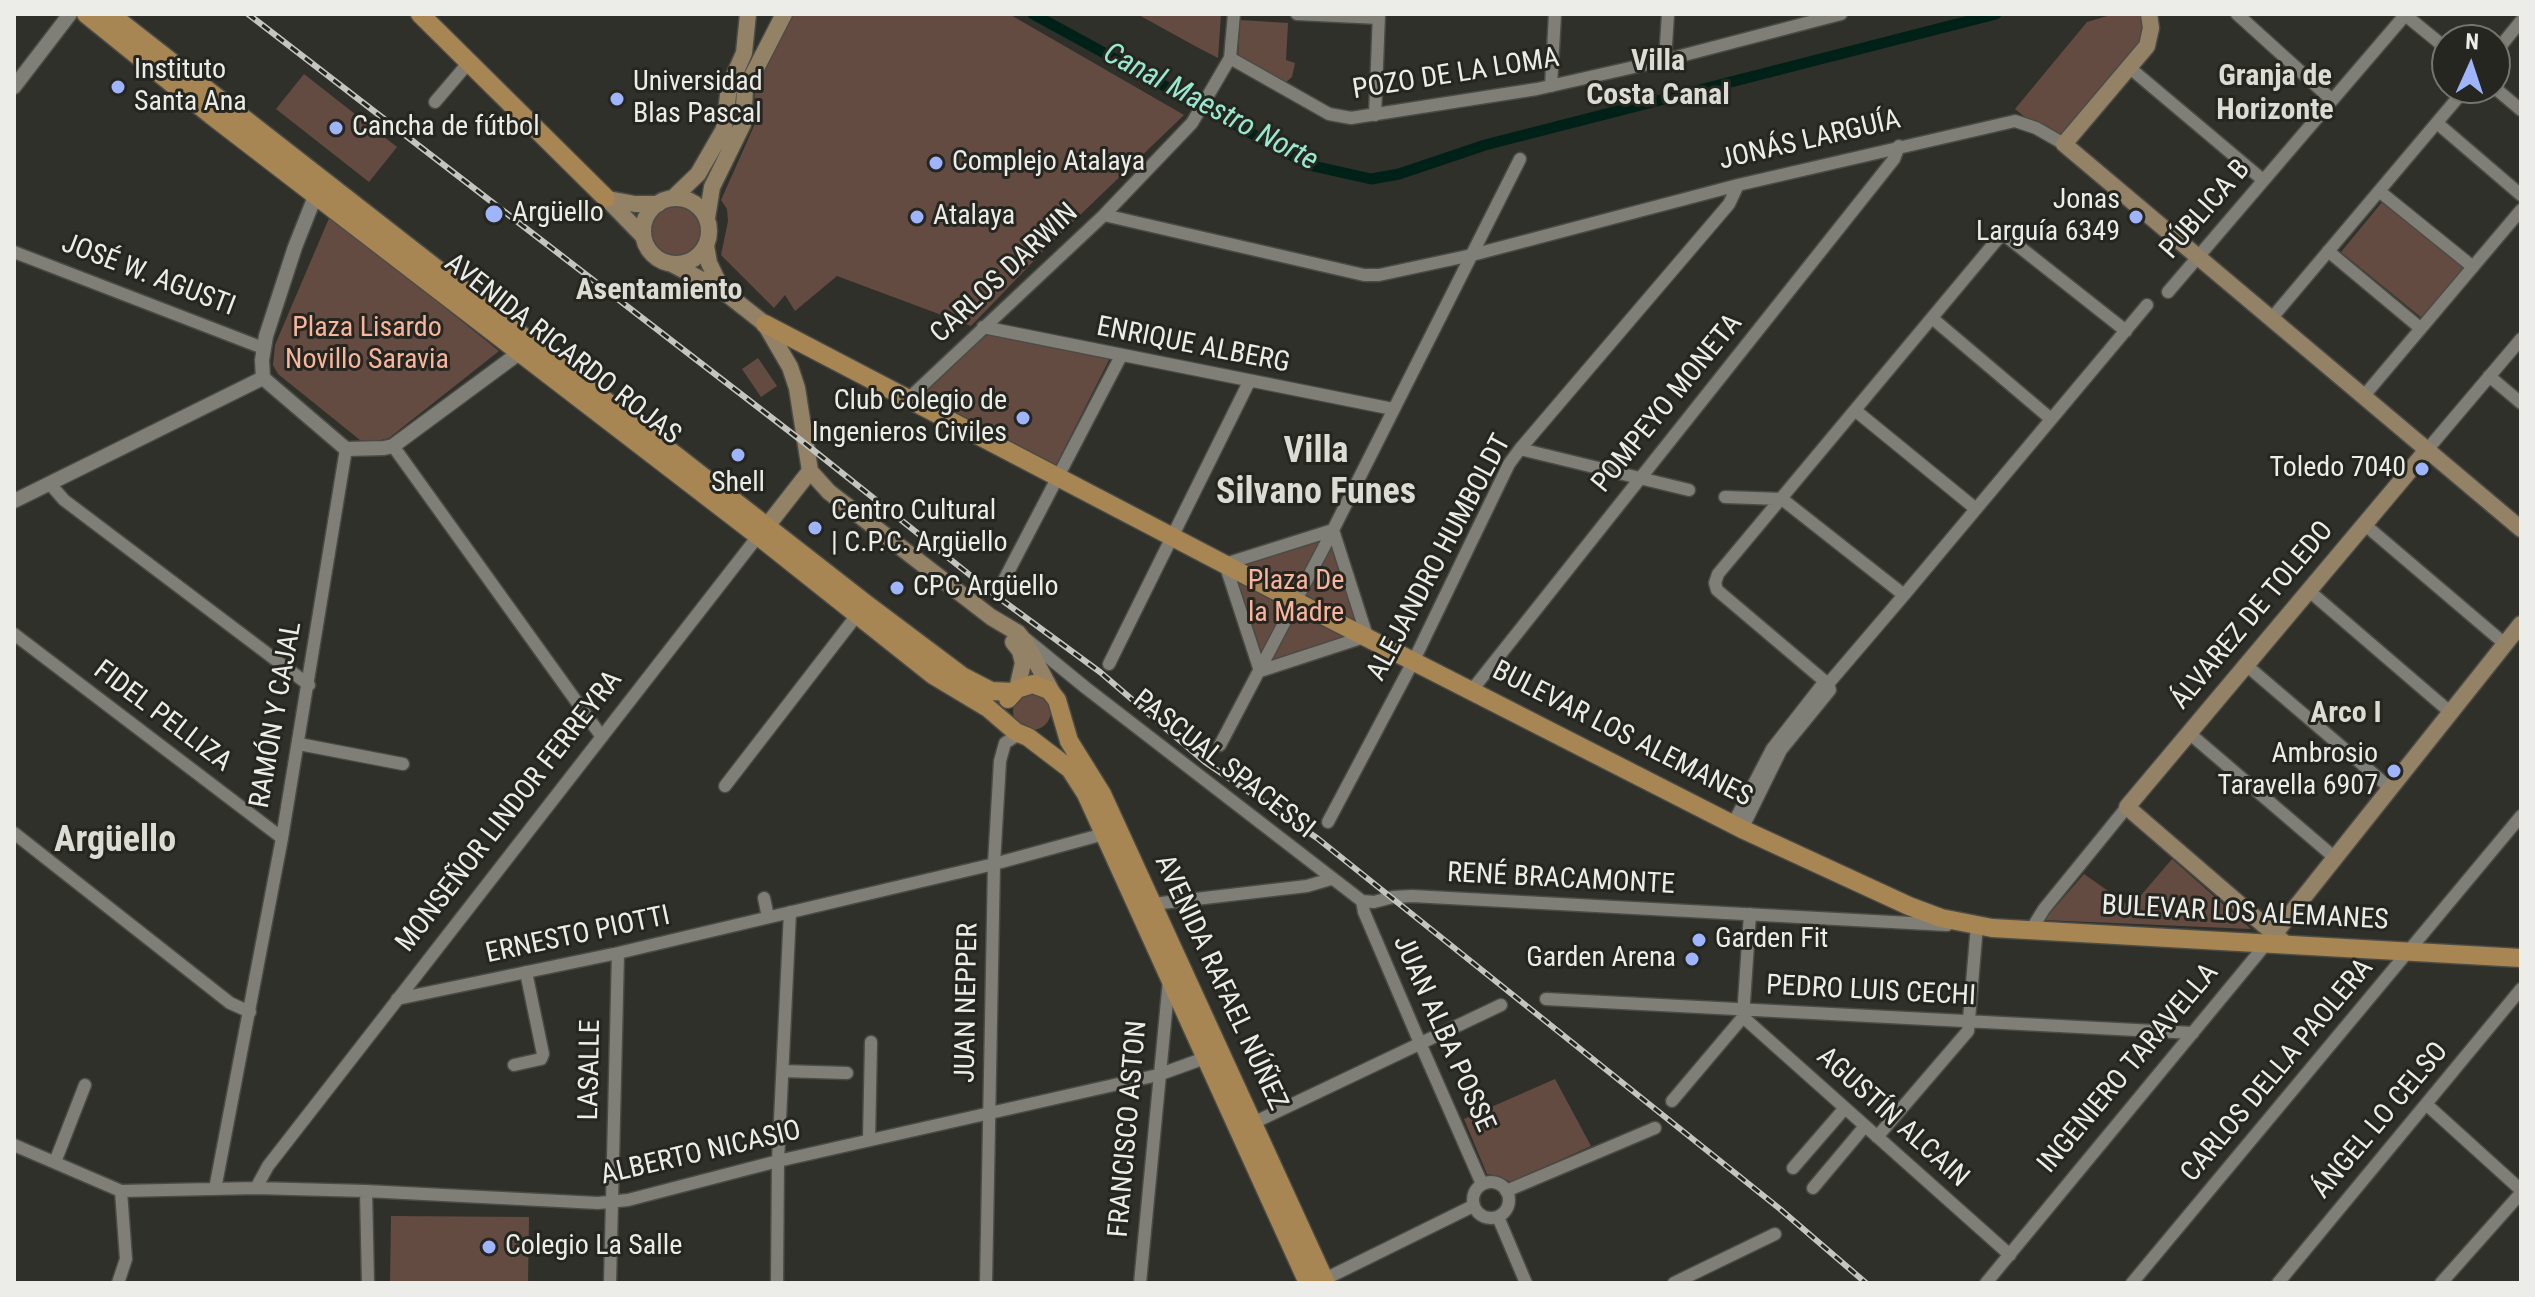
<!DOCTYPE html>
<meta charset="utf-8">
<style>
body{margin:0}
#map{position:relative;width:2535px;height:1297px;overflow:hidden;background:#30302a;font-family:"Roboto Condensed",sans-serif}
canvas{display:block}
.frame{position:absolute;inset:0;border:16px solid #ecece9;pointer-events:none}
.north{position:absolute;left:2431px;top:24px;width:80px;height:80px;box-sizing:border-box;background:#262620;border:2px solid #757570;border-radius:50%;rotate:3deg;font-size:22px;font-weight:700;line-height:32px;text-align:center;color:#ecece9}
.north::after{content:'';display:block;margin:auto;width:28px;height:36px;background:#9eb4fd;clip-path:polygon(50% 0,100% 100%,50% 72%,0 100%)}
</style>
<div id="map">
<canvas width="2535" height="1297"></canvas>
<div class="frame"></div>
<div class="north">N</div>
</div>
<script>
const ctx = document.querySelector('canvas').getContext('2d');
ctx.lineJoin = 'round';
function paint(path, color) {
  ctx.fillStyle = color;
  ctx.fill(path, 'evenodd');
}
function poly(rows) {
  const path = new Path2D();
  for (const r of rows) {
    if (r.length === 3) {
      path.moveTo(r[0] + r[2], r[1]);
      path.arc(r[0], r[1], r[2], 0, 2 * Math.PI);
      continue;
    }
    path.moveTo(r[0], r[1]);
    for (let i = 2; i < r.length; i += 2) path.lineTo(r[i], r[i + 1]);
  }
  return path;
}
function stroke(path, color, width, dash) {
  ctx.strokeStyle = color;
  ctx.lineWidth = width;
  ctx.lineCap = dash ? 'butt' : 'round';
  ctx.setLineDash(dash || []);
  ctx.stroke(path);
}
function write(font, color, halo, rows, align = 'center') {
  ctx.font = font + ' "Roboto Condensed",sans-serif';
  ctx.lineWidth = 6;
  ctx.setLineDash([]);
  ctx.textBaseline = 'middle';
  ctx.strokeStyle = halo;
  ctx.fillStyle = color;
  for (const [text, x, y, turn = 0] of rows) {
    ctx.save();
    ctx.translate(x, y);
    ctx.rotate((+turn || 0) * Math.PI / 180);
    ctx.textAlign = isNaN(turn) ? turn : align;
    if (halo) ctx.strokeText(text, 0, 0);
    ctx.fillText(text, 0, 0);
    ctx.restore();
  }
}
paint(poly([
 [794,14,1009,14,1184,115,1053,241,971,326,837,276,795,311,785,295,774,308,721,255,728,221,727,209,721,200,754,126,755,79],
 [1137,14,1221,14,1218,58,1195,46],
 [2114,14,2143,14,2144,26,2137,50,2061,135,2026,118,2015,109,2087,22],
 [1240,20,1288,23,1286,60,1295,63,1292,77,1285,83,1238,57],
 [304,74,397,147,369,182,276,109],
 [2383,201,2465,268,2423,319,2341,252],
 [676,232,29],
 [330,216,499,351,389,438,372,442,360,440,278,374,273,365,275,345],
 [984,333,1110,358,1056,465,921,394],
 [758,358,777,386,761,397,742,369],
 [1329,535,1360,629,1355,635,1266,666,1233,567],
 [1032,711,19],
 [2172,859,2251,929,2044,920,2084,874,2131,907],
 [1555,1079,1591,1146,1511,1182,1498,1176,1487,1174,1464,1119],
 [391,1216,529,1217,528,1283,390,1282]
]), '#644b42');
stroke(poly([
 [1033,14,1309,165,1371,179,1399,174,1485,145,1996,14]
]), '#002117', 11);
const minor = poly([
 [1297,14,1379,18],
 [2237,14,2332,100],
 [2404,14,2447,49],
 [2495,53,2521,21],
 [1230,58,1329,114,1351,118,1537,89,1665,60,1841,14],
 [1665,60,1668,14],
 [2130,68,2263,180],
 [1551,86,1555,14],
 [2495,88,2521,110],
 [435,102,470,61],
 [1375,115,1379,14],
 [2437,123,2521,195],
 [2379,191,2473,267],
 [1104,215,1364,275,1379,275,1472,255,1738,185,2015,121,2036,128,2064,144],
 [2328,251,2419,327],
 [14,252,263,348],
 [2168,292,2406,14],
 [1932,318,2051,419],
 [2271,319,2466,88],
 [983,327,1393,409],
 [2489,376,2521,403],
 [2363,397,2521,210],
 [908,399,1104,215,1192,123,1230,58,1234,14],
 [1856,411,1976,509],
 [393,446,602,737],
 [1520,449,1689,490],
 [2427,450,2521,339],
 [50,484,64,500,309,685],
 [1725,497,1782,499,1904,595],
 [2364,524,2505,644],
 [1004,580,1121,356],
 [2308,590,2450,712],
 [14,634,282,838],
 [1026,639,1086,688,1362,901,1374,902,1393,897,1412,896,1947,925],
 [1109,664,1249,382],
 [2246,665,2390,788],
 [1260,671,1225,564,1333,530],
 [1260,671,1367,636,1333,530],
 [1828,684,1717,590,1715,583,1718,574,1996,241,2001,236,2007,237,2126,331],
 [1472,690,1894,159,1899,146],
 [2189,733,2334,857],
 [299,744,403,764],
 [1220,745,1333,530,1520,159],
 [725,786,857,615],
 [1328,822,1414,660,1509,464,1520,449,1729,204,1738,185],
 [1733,824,1772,749,1822,685,1828,684,1904,595,2147,305],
 [1742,829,1781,750,1830,690,1828,684],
 [14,833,230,1003,250,1012],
 [764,898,768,917],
 [1362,901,1364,912,1420,1043,1482,1184],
 [1153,904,1307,886,1331,879],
 [2031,930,2044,909,2127,807],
 [397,999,618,953,994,864,1104,834],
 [1546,999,2193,1033],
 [1743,1017,2010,1255],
 [514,1065,541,1059,543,1054,526,972],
 [783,1071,847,1073],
 [1672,1101,1743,1017,1750,914],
 [2426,1104,2521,1190],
 [1253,1123,1501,1005],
 [1877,1137,1968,1031,1977,925,1970,925],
 [869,1140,871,1042],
 [14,1145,121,1191,256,1188,366,1191,598,1203,628,1200,778,1161,1158,1075,1205,1058],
 [55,1162,85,1085],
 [1793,1168,1845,1108],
 [1491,1200,18],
 [256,1188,268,1166,762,531],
 [1813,1188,1865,1126],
 [215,1189,282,838,346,449],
 [366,1191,368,1283],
 [1506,1191,1655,1128],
 [1498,1217,1526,1283],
 [1325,1279,1473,1206],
 [118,1283,126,1259,121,1191],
 [610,1283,618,953],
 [777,1283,778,1161,790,912],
 [986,1283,994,864,1000,761,1005,743,1019,734],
 [1140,1283,1169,980],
 [1674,1283,1775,1234],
 [1986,1283,2266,944],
 [2132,1283,2521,816],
 [2278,1283,2521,989],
 [2441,1283,2521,1193]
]);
const tertiary = poly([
 [14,87,70,14],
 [263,378,346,449,384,448,393,446,519,353],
 [263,378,262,360,266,336,295,247,316,194,320,190],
 [14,501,263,378]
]);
const secondary = poly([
 [2149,14,2151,28,2147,46,2064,144,2521,529],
 [676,231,33],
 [606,198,643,236],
 [673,198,698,174,724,129,729,87,744,53,748,14],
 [608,199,635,204,658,204],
 [707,218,712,187,743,124,745,90,784,14],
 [706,246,709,263,722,290],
 [672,264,723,291,765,324,790,367,797,388,810,471],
 [810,471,829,492,991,617,1018,633,1026,643,1053,694],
 [767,526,810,471],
 [1013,642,1020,651,1023,663,1017,689],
 [2268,942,2521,624],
 [2287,945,2127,807,2427,450]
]);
const primary = poly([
 [86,14,211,115,757,535,933,675,988,708,1016,732,1028,737,1070,769,1086,794,1308,1283],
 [110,14,865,603,962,676,991,691,1013,692],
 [420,14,606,198],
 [765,324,1295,601,1742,829,1909,906,1941,918,1992,928,2521,958],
 [1008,699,1017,689,1033,684,1049,690,1057,700,1069,741,1102,794,1326,1283]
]);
stroke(minor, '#4b4b46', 15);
stroke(tertiary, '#4b4b46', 17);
stroke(secondary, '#4b4b46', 19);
stroke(primary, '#4b4b46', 21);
stroke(minor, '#7f7f78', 12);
stroke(tertiary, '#7f7f78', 14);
stroke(secondary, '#938266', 16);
stroke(primary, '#a78653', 18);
const rail = poly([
 [248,14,807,445,995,595,1100,672,1205,762,1317,838,1780,1209,1866,1283]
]);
stroke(rail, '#c4c4c1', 6);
stroke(rail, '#262620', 3, [9]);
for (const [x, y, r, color] of [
 [118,87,8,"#9eb4fd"],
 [617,99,8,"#9eb4fd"],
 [336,128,8,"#9eb4fd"],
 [936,163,8,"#9eb4fd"],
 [494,214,10,"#9eb4fd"],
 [917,217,8,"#9eb4fd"],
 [2136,217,8,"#9eb4fd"],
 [1023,418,8,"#9eb4fd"],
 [738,455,8,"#9eb4fd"],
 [2422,469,8,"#9eb4fd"],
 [815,528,8,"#9eb4fd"],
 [897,588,8,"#9eb4fd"],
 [2394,771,8,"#9eb4fd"],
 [1699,940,8,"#9eb4fd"],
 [1692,959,8,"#9eb4fd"],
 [489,1247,8,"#9eb4fd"]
]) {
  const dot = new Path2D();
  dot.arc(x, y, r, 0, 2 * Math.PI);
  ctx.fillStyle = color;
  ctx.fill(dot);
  stroke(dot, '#262620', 3);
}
write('28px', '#ecece9', '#262620', [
 ["Instituto",134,71],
 ["Santa Ana",134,103],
 ["Universidad",633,83],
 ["Blas Pascal",633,115],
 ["Cancha de fútbol",352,128],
 ["Complejo Atalaya",952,163],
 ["Jonas",2120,201,"right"],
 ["Larguía 6349",2120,233,"right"],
 ["Argüello",512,214],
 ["Atalaya",933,217],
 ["Club Colegio de",1007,402,"right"],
 ["Ingenieros Civiles",1007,434,"right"],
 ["Toledo 7040",2406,469,"right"],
 ["Shell",738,484,"center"],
 ["Centro Cultural",831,512],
 ["| C.P.C. Argüello",831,544],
 ["CPC Argüello",913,588],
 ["Ambrosio",2378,755,"right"],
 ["Taravella 6907",2378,787,"right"],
 ["Garden Fit",1715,940],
 ["Garden Arena",1676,959,"right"],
 ["Colegio La Salle",505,1247]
], 'left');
write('28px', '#ecece9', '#262620', [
 ["POZO DE LA LOMA",1456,75,-9],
 ["JONÁS LARGUÍA",1810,141,-13],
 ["PÚBLICA B",2206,210,-49],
 ["CARLOS DARWIN",1005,274,-43],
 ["JOSÉ W. AGUSTI",148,276,21],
 ["ENRIQUE ALBERG",1193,346,11],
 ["AVENIDA RICARDO ROJAS",562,350,38],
 ["POMPEYO MONETA",1668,404,-51],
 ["ALEJANDRO HUMBOLDT",1440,558,-62],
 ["ÁLVAREZ DE TOLEDO",2253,616,-50],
 ["RAMÓN Y CAJAL",277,715,-80],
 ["FIDEL PELLIZA",162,717,37],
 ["BULEVAR LOS ALEMANES",1622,735,27],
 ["PASCUAL SPACESSI",1223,765,38],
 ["MONSEÑOR LINDOR FERREYRA",510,812,-52],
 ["RENÉ BRACAMONTE",1561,880,3],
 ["BULEVAR LOS ALEMANES",2245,914,3],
 ["ERNESTO PIOTTI",578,936,-12],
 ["AVENIDA RAFAEL NÚÑEZ",1220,983,65],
 ["PEDRO LUIS CECHI",1871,992,3],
 ["JUAN NEPPER",968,1003,-89],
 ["JUAN ALBA POSSE",1443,1034,66],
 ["INGENIERO TARAVELLA",2129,1069,-50],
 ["LASALLE",591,1070,-89],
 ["CARLOS DELLA PAOLERA",2278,1071,-50],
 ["AGUSTÍN ALCAIN",1892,1118,42],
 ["ÁNGEL LO CELSO",2381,1121,-50],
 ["FRANCISCO ASTON",1129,1129,-85],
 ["ALBERTO NICASIO",701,1154,-13]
]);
write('28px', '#fbb59d', '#262620', [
 ["Plaza Lisardo",367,329],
 ["Novillo Saravia",367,361],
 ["Plaza De",1296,582],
 ["la Madre",1296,614]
]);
write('bold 30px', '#dcdcd5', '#262620', [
 ["Villa",1658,62],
 ["Costa Canal",1658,96],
 ["Granja de",2275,77],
 ["Horizonte",2275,111],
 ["Asentamiento",659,291],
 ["Arco I",2346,714]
]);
write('italic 30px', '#98e9cf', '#262620', [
 ["Canal Maestro Norte",1210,108,28]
]);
write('bold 36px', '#dcdcd5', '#262620', [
 ["Villa",1316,453],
 ["Silvano Funes",1316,494],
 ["Argüello",115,842]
]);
</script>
